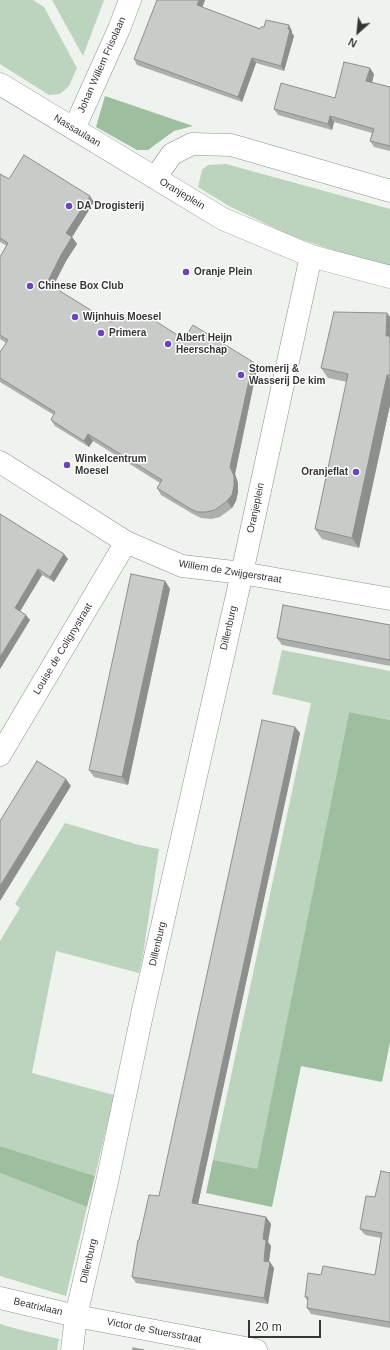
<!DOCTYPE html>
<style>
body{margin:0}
#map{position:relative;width:390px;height:1350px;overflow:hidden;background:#eef3ee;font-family:Helvetica,sans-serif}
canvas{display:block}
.north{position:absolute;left:338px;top:12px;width:40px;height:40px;-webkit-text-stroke:3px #fff;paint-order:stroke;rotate:207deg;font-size:11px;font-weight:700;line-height:16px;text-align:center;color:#343634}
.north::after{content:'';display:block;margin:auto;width:14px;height:18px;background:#343634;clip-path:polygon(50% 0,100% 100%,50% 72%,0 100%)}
.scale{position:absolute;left:248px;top:1320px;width:73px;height:18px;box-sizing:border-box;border:2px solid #343634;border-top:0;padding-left:5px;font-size:12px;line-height:14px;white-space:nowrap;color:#343634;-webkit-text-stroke:3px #fff;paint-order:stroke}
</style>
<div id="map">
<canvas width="390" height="1350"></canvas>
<div class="north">N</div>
<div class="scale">20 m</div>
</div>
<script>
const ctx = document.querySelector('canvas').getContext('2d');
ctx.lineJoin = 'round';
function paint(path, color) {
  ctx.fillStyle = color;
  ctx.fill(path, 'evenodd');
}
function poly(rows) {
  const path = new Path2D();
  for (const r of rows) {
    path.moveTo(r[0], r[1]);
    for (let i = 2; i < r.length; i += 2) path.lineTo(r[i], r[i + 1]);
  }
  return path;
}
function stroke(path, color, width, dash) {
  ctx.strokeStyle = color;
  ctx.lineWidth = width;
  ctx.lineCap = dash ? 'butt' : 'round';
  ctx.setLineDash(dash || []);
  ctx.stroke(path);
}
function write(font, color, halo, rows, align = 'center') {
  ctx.font = font + ' Helvetica,sans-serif';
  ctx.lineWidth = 3;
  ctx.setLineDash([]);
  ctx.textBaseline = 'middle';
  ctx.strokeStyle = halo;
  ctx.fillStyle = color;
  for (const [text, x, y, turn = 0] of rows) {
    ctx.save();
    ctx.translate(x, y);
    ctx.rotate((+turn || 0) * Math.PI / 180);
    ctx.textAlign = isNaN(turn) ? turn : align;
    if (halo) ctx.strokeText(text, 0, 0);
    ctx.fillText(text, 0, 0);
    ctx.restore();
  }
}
paint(poly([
 [0,0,33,0,44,7,77,68,69,86,60,94,49,95,0,64],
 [52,0,104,0,83,56],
 [226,164,390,209,390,267,373,264,291,236,229,206,198,187,202,170,208,165],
 [282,650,390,671,390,720,349,712,257,1170,213,1160,311,703,272,694],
 [65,823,139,845,159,849,143,955,139,973,56,951,32,1073,114,1095,95,1176,0,1146,0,941,20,908,15,904],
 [0,1173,87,1207,66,1296,0,1276],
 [0,1324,21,1330,59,1339,57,1350,0,1350]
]), '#bcd3bd');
paint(poly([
 [105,96,193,126,174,131,148,150,137,150,96,127],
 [349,712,390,720,390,1042,382,1082,301,1066,272,1207,206,1193,213,1160,257,1169],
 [0,1146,95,1176,87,1207,0,1173]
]), '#9ebea0');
const minor = poly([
 [0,84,223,219,311,256,242,573,143,1010,107,1182,76,1316,72,1350],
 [74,129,119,29,130,0],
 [155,178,172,154,192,144,231,145,390,191],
 [311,256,390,277],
 [0,462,126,542,182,566,242,573,390,599],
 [0,755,126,542],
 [0,1298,76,1316,256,1350]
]);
stroke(minor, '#8e928e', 23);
stroke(minor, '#fff', 22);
paint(poly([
 [205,0,202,7,260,29,292,31,292,33,294,36,284,71,256,63,242,102,137,65,134,59],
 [374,74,372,82,390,87,390,151,374,147,370,141,372,133,334,122,332,130,278,115,274,109,335,98],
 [0,174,9,179,94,202,72,237,77,244,66,261,53,287,110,322,184,339,253,362,257,368,235,474,238,483,238,492,236,501,232,508,220,517,211,519,201,518,193,514,161,495,157,488,160,483,93,441,89,447,55,426,51,420,54,415,0,382,0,352,6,343,0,339,0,257,7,246,0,242],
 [387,313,390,317,390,405,359,548,322,539,315,529,347,382,328,378,321,368],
 [0,514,64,554,68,559,54,582,42,575,20,611,30,620,0,669],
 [165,581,170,589,128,785,94,777,89,770],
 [390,625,390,666,282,645,277,638],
 [295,727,300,733,198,1204,266,1217,271,1224,268,1242,271,1246,269,1262,274,1268,268,1304,136,1283,132,1277,139,1240,159,1196],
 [390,1173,390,1328,311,1314,307,1308,308,1302,305,1297,321,1275,375,1275,381,1238,365,1235,360,1229,375,1197]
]), '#acafac');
paint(poly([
 [199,0,205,0,201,11,197,5],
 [289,25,292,31,292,33,294,36,284,71,281,66],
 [252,58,256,63,242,102,238,97],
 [370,68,374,74,371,87,366,81],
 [330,116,334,122,332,130,328,124],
 [90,196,94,202,72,237,77,244,66,261,51,290,47,283,61,255,66,233],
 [387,313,390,317,390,341,386,336],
 [253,362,257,368,235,474,238,483,238,492,236,501,232,508,227,501,230,467],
 [387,375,390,379,390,405,359,548,352,538],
 [88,434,93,441,89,447,84,441],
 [64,554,68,559,54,582,50,577],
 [38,569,42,575,19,613,15,608],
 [165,581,170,589,128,785,122,777],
 [26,615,30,620,0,669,0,657],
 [295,727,300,733,197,1209,192,1203],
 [66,779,71,786,0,901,0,886],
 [266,1217,271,1224,268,1242,271,1246,268,1267,264,1261,263,1239],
 [270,1262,274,1268,268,1304,264,1298]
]), '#8c8f8c');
const building = poly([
 [157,0,199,0,197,5,260,29,261,27,264,27,266,20,289,25,288,29,290,30,281,66,252,58,238,97,134,59,157,0],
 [344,62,370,68,366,81,390,87,390,146,370,141,374,129,330,116,328,124,274,109,281,83,335,98,344,62],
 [24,155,90,196,66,233,72,237,61,255,47,283,110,322,144,314,184,339,193,325,253,362,230,467,234,476,234,486,232,495,227,501,215,510,206,512,197,512,189,508,157,488,162,480,88,434,84,441,51,420,55,412,0,378,0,352,8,340,0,335,0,257,8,243,0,238,0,174,9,179,24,155],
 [334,312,387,313,386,336,390,336,390,375,387,375,352,538,315,529,348,374,321,368,334,312],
 [0,514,64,554,50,577,38,569,15,608,26,615,0,657,0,514],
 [131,574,165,581,122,777,89,770,131,574],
 [283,605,390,625,390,660,277,638,283,605],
 [262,720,295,727,192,1203,266,1217,263,1239,266,1240,264,1261,270,1262,264,1298,132,1277,138,1240,139,1240,149,1195,159,1196,262,720],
 [37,761,66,779,0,886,0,821,37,761],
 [381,1171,390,1173,390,1322,307,1308,308,1297,305,1297,308,1273,321,1275,323,1266,375,1275,382,1233,360,1229,366,1196,375,1197,381,1171],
 [133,1348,144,1350,133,1350,133,1348]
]);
paint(building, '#c8ccc8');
stroke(building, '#8c8f8c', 1);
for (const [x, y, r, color] of [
 [69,206,4,"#6c44bd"],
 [186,272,4,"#6c44bd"],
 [30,286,4,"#6c44bd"],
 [75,317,4,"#6c44bd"],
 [101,333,4,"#6c44bd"],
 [168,344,4,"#6c44bd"],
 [241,375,4,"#6c44bd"],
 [67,465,4,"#6c44bd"],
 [356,472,4,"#6c44bd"]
]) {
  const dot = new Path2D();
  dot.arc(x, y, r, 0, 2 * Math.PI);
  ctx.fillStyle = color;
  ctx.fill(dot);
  stroke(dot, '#fff', 1.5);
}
write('10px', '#343634', '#fff', [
 ["Johan Willem Frisolaan",102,65,-66],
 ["Nassaulaan",77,131,31],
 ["Oranjeplein",182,194,31],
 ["Oranjeplein",256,508,-78],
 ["Willem de Zwijgerstraat",230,572,9],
 ["Dillenburg",229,628,-77],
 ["Louise de Colignystraat",63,649,-59],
 ["Dillenburg",158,944,-77],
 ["Dillenburg",89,1261,-77],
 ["Beatrixlaan",38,1307,13],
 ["Victor de Stuersstraat",154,1331,11]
]);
write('bold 10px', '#343634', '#fff', [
 ["DA Drogisterij",77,206],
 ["Oranje Plein",194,272],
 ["Chinese Box Club",38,286],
 ["Wijnhuis Moesel",83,317],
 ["Primera",109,333],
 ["Albert Heijn",176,338],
 ["Heerschap",176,350],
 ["Stomerij &",249,369],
 ["Wasserij De kim",249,381],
 ["Winkelcentrum",75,459],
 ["Moesel",75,471],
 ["Oranjeflat",348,472,"right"]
], 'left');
</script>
